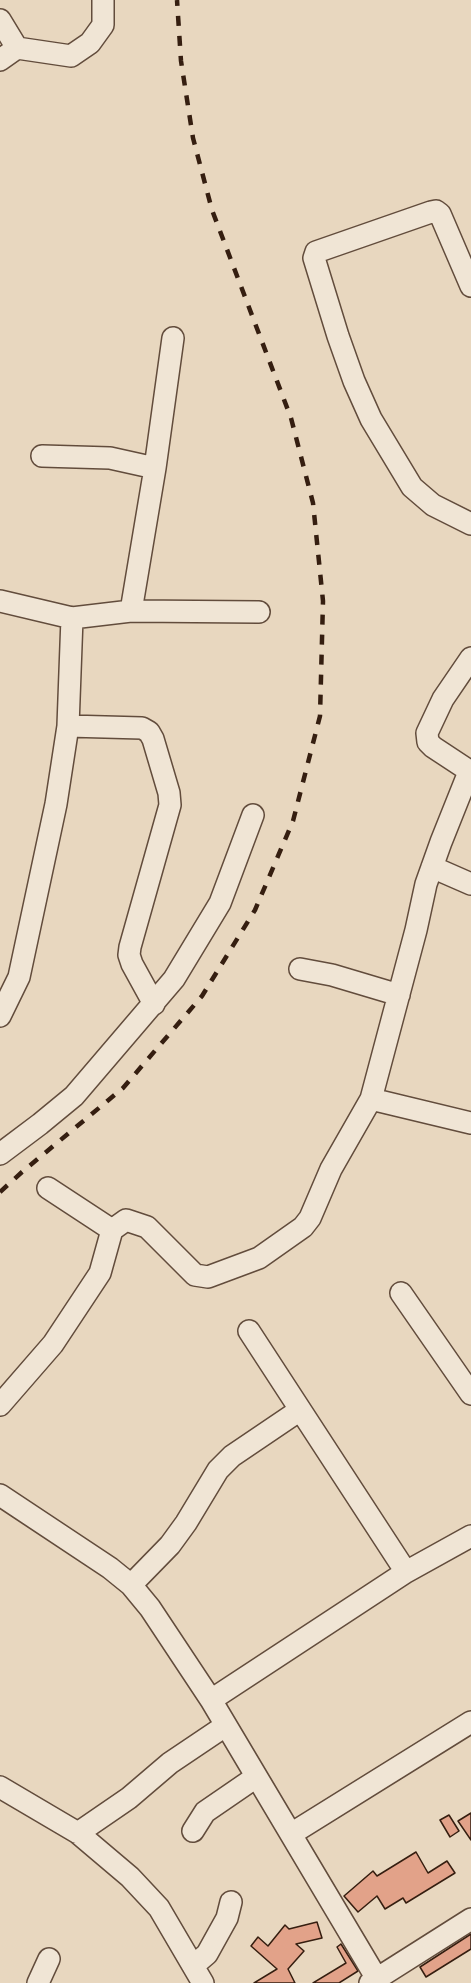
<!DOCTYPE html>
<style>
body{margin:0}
canvas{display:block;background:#e8d7bf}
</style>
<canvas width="471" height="1983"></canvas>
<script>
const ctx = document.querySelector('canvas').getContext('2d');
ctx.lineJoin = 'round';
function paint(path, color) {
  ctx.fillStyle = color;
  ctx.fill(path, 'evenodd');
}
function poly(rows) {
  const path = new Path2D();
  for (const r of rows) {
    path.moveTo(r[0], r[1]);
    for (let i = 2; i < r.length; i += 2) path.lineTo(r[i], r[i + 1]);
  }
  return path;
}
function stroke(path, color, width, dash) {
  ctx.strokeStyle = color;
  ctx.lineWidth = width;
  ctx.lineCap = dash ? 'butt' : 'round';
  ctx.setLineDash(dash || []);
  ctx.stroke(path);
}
const building = poly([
 [471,1813,471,1840,458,1821,471,1813],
 [449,1815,459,1831,450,1837,440,1820,449,1815],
 [416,1852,428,1873,447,1861,455,1873,406,1903,403,1898,385,1909,377,1896,358,1912,344,1896,373,1871,377,1876,416,1852],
 [317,1922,322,1938,296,1944,304,1951,288,1969,295,1983,254,1983,277,1969,251,1946,258,1937,268,1946,285,1925,289,1929,317,1922],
 [471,1934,471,1949,426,1977,420,1967,471,1934],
 [341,1944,358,1971,339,1983,313,1983,346,1963,337,1947,341,1944]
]);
paint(building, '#e2a289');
stroke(building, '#351e10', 1.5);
const minor = poly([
 [0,20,17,48,0,60],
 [17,48,71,56,90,43,103,25,103,0],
 [471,286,440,214,436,211,431,212,316,252,314,258,338,336,354,381,371,419,412,487,433,505,471,524],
 [42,456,110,458,155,468],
 [0,601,72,618,131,611,155,468,173,338],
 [131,611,259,612],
 [471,658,443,699,427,733,428,742,433,747,471,772],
 [68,726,142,728,149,732,153,739,169,793,170,805,130,947,129,955,132,964,154,1004],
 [432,867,471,884],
 [300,969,332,975,399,995],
 [0,1016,19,977,56,804,68,726,72,618],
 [371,1099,471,1123],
 [0,1154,40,1124,74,1096,174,979,220,903,253,815],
 [48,1188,112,1230],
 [401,1293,471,1394],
 [249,1331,406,1572],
 [0,1405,53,1344,100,1273,112,1230,126,1220,147,1227,195,1275,208,1277,259,1258,303,1227,310,1218,331,1169,371,1099,416,930,426,884,441,842,469,772],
 [0,1495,110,1568,131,1585,150,1608,211,1700,377,1979],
 [131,1585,170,1545,186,1523,218,1470,232,1456,300,1410],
 [211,1700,406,1572,471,1536],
 [0,1787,78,1833,130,1877,159,1908,203,1983],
 [193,1831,205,1812,256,1777],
 [78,1833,129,1798,170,1763,225,1726],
 [291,1834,471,1722],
 [193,1966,207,1954,227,1918,231,1902],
 [38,1983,49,1959],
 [370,1983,471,1919]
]);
stroke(minor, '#624c3c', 24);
stroke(minor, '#f0e5d5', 21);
stroke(poly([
 [0,1192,22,1172,123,1088,202,996,255,910,293,821,320,716,323,601,313,503,291,418,212,210,193,138,181,61,177,0]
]), '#351e10', 4.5, [10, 10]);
</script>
